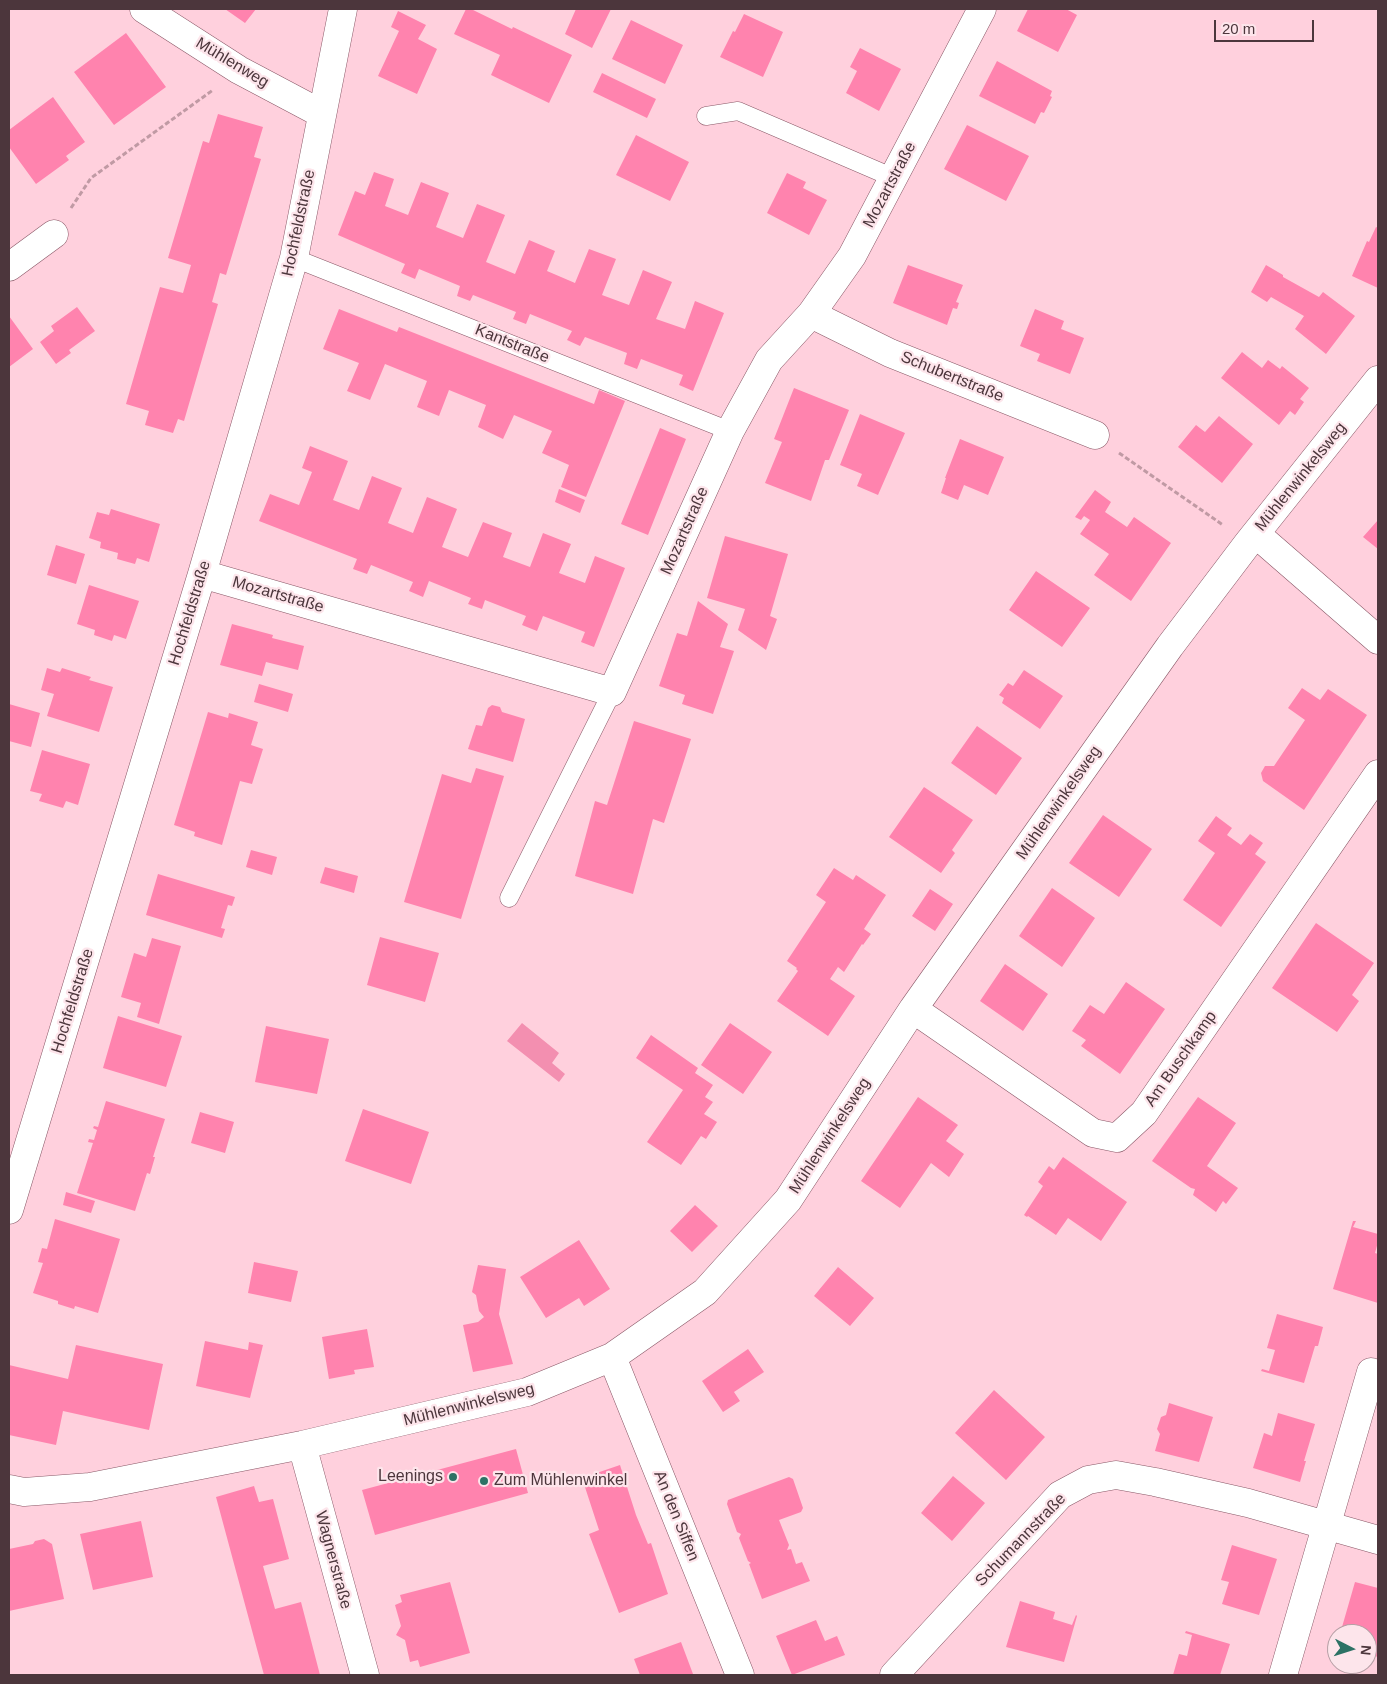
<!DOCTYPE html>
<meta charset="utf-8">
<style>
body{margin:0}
#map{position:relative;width:1387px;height:1684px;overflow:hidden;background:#ffd0dd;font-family:Helvetica,sans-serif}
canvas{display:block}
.frame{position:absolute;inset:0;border:10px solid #4c363c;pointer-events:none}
.north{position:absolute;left:1327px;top:1624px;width:50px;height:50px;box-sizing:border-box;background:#fde5eb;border:1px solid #b69fa5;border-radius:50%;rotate:95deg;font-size:14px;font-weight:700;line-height:20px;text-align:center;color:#4c363c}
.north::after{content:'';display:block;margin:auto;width:18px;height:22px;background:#2d7265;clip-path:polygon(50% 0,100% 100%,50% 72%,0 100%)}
.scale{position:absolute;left:1214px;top:20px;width:100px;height:22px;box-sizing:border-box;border:2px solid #4c363c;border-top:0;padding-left:6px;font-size:15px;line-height:18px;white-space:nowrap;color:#4c363c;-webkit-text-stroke:4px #fde5eb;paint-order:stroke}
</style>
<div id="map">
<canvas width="1387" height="1684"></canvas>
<div class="frame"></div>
<div class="north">N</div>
<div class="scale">20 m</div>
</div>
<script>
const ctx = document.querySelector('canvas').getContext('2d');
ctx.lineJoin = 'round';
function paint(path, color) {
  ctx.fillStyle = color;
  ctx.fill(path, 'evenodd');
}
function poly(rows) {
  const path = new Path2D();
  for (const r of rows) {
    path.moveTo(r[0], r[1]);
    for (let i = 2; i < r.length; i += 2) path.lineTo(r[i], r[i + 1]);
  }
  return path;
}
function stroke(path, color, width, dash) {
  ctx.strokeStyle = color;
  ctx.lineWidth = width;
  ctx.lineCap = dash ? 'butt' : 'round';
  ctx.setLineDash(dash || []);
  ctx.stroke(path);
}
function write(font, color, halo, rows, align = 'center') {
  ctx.font = font + ' Helvetica,sans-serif';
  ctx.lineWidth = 4.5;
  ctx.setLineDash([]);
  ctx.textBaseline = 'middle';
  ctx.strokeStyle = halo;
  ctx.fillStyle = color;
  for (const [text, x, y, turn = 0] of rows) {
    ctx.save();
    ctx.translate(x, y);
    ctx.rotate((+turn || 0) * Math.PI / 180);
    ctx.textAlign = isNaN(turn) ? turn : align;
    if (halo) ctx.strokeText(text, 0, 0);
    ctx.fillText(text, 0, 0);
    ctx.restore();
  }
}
paint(poly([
 [522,1023,559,1053,552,1063,565,1074,559,1082,507,1041]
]), '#f38fb0');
paint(poly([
 [225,9,256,9,245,23],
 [466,9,471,9,512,29,513,27,572,55,549,103,491,75,500,55,454,34],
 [576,9,611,9,592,48,565,34],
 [1028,9,1066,9,1077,15,1058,52,1017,31],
 [398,11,426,25,418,39,437,49,417,94,378,76,399,31,391,27],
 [744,14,783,32,763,77,720,57,733,31,735,32],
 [631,20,683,45,665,84,612,59],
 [126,33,166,87,114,125,74,72],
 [860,48,901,69,879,111,846,93,857,71,850,67],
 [997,61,1052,91,1050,96,1052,97,1044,113,1041,112,1035,124,979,96],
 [602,73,656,99,647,118,593,92],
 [53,97,85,142,66,156,69,160,36,184,9,147,9,130],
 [218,114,263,127,254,157,261,159,226,275,220,273,216,288,212,302,218,304,184,421,178,419,173,433,145,425,149,411,126,404,160,287,183,293,191,265,168,258,203,141,209,143],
 [967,125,1029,156,1006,201,944,169],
 [636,135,689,162,670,201,616,175],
 [374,172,394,179,385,206,408,215,421,182,449,193,436,227,463,238,477,204,505,215,486,262,515,274,529,240,555,251,547,271,575,283,589,249,616,259,602,295,629,305,643,270,672,282,656,319,685,329,695,301,724,313,693,391,679,385,683,375,641,359,637,369,624,364,627,353,585,337,580,346,567,340,572,331,530,314,526,324,513,319,516,312,473,295,470,301,457,296,460,286,419,269,415,279,401,273,405,264,338,235,355,191,365,195],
 [787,173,806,182,803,188,827,200,809,235,767,213],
 [1376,227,1378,228,1378,288,1352,276,1367,241,1369,242],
 [908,265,963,285,956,302,959,303,957,309,953,308,947,325,893,303],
 [1266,265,1283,275,1283,277,1319,297,1323,292,1355,316,1326,354,1295,329,1304,316,1271,297,1267,302,1251,292],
 [77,307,95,331,69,350,71,353,56,364,40,342,54,331,51,326],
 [339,309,397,332,399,327,594,404,599,390,625,401,586,497,561,487,569,465,542,453,552,431,514,415,503,439,478,427,486,405,449,390,439,416,417,407,427,381,385,364,370,400,347,391,359,363,323,349],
 [1035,309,1064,321,1061,329,1084,338,1070,374,1037,361,1040,354,1020,346],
 [9,316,33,349,9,367],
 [1242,352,1262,368,1268,360,1280,369,1282,366,1309,388,1300,399,1304,402,1295,415,1290,411,1279,425,1221,378],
 [794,388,849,410,829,460,825,460,811,501,765,483,782,442,774,439],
 [860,414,905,433,878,495,857,486,862,474,840,465],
 [1219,416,1253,444,1222,483,1178,447,1196,425,1205,432],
 [660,428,686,439,648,535,621,524],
 [960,439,1004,457,988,495,964,485,958,500,941,493,946,478,945,478],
 [310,446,348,461,333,500,359,510,372,476,402,488,388,523,413,533,427,497,457,509,442,547,468,557,483,522,512,533,503,557,530,567,543,533,571,544,559,573,585,583,595,556,625,568,594,647,581,642,585,632,543,616,537,631,522,625,526,616,485,600,482,609,468,604,471,598,429,581,423,597,409,591,413,582,371,565,367,574,353,569,357,559,259,521,270,494,299,505,312,472,302,468],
 [559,489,585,500,580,513,555,502],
 [1095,490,1111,502,1105,512,1127,527,1134,517,1171,543,1131,601,1094,575,1109,554,1080,534,1090,520,1084,516,1081,520,1075,517],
 [111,509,160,524,149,562,137,558,135,564,117,559,118,553,100,548,101,542,89,538,97,512,109,515],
 [1378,520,1378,549,1363,537],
 [725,536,788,554,770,616,777,619,766,650,738,630,745,609,707,598],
 [56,545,85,554,76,584,47,575],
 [1036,571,1090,608,1062,647,1009,610],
 [89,585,139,601,126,639,114,635,112,641,94,635,95,630,77,624],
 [698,601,728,624,720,647,734,651,713,714,682,704,685,695,659,686,677,633,687,636],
 [232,624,273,635,272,638,304,646,298,670,266,662,262,676,220,665],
 [47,668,60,672,62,668,91,677,89,680,113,687,99,732,47,716,54,694,41,690],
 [1024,670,1063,696,1040,729,1002,703,1004,698,999,695,1008,683,1013,686],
 [259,684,293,694,288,712,254,702],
 [1302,688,1320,700,1328,689,1367,715,1304,810,1263,781,1261,773,1265,766,1274,766,1305,720,1288,708],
 [9,704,40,713,31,747,9,741],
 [492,705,500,707,502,712,525,719,513,762,468,749,476,725,482,726,488,708],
 [208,712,228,718,229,713,258,722,251,745,263,749,252,784,240,781,222,845,194,836,195,832,174,825],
 [634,721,691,739,664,823,653,819,633,894,575,876,595,801,607,805],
 [977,726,1022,758,996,795,951,763],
 [42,750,90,764,78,805,66,801,63,808,39,801,42,794,30,791],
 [476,768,504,776,461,919,404,902,442,774,471,783],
 [924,787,973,820,952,850,955,853,941,873,889,837],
 [1103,815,1152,849,1119,897,1069,863],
 [1216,816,1232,828,1227,835,1241,845,1250,834,1263,843,1255,854,1266,862,1221,927,1183,900,1215,853,1198,841],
 [251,850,277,857,272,875,246,867],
 [325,867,358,876,354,893,320,883],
 [834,868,853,880,856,875,886,895,864,929,871,934,863,945,862,944,844,972,838,967,830,979,855,996,828,1036,777,1001,798,971,796,969,797,968,787,961,826,902,816,895],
 [158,874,235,897,232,906,228,905,221,928,225,929,222,938,146,915],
 [1052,888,1095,918,1062,967,1019,936],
 [930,889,953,904,935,931,912,916],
 [1316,923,1374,963,1352,995,1359,1001,1337,1032,1272,988],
 [380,937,439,953,425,1002,367,985],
 [152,938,181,946,159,1024,137,1017,141,1003,121,997,134,953,146,957],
 [1005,964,1048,994,1023,1031,980,1001],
 [1126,982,1165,1009,1120,1074,1081,1046,1086,1040,1072,1031,1090,1005,1104,1014],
 [118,1016,182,1036,166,1087,103,1068],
 [730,1023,772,1052,743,1094,701,1065],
 [266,1026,329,1039,317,1094,255,1082],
 [651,1035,698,1068,695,1073,713,1085,705,1097,713,1102,704,1114,717,1122,706,1139,701,1136,681,1165,647,1142,683,1090,636,1058],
 [918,1097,958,1125,946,1141,964,1154,949,1177,931,1163,900,1208,861,1181],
 [1198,1097,1236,1123,1207,1166,1238,1188,1226,1204,1223,1201,1216,1212,1193,1195,1195,1189,1191,1188,1152,1161],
 [106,1101,165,1119,153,1157,155,1157,150,1174,147,1173,135,1211,77,1193,93,1143,88,1142,89,1139,94,1140,97,1130,93,1128,94,1126,98,1127],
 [363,1109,429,1132,411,1184,345,1161],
 [200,1112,234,1122,225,1153,191,1143],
 [1063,1157,1127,1202,1101,1241,1068,1218,1056,1235,1028,1216,1027,1217,1024,1215,1043,1186,1038,1182,1049,1166,1054,1170],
 [66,1192,95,1201,91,1213,63,1205],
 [695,1205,718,1226,692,1252,670,1231],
 [55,1219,120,1239,98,1313,75,1306,74,1309,58,1304,58,1301,33,1293,43,1263,38,1262,42,1248,47,1249],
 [1353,1221,1356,1221,1353,1227,1378,1234,1378,1242,1375,1253,1378,1254,1378,1303,1333,1289],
 [579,1240,610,1289,584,1306,579,1298,546,1318,520,1277],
 [254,1262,298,1271,291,1302,248,1293],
 [478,1265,506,1269,499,1314,513,1364,473,1372,463,1325,478,1322,484,1317,479,1311,476,1295,472,1292],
 [838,1267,874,1298,850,1326,814,1296],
 [1277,1314,1323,1327,1318,1346,1315,1346,1304,1383,1261,1371,1262,1369,1269,1371,1275,1350,1267,1348],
 [367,1329,374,1367,354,1370,355,1374,329,1379,322,1337],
 [205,1341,248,1350,249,1342,263,1345,250,1398,196,1386],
 [76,1345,163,1364,149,1430,63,1411,56,1445,9,1435,9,1365,68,1379],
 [748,1349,764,1372,734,1392,740,1401,723,1412,702,1381],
 [994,1390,1045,1437,1006,1480,955,1433],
 [1169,1403,1213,1417,1199,1462,1155,1451,1160,1434,1157,1429,1161,1417,1166,1415],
 [1278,1413,1315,1424,1304,1461,1306,1461,1300,1482,1253,1468,1264,1433,1272,1436],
 [516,1449,528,1493,375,1535,362,1490],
 [620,1465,636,1515,648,1544,651,1543,668,1594,619,1613,589,1534,599,1530,582,1478],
 [953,1476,985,1503,952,1541,921,1513],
 [789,1477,793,1479,803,1508,801,1512,779,1520,789,1545,787,1550,791,1549,796,1564,802,1562,810,1581,762,1599,749,1564,751,1563,748,1561,739,1538,741,1534,737,1532,727,1504,728,1500],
 [254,1486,259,1502,273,1499,289,1559,263,1566,275,1609,301,1602,320,1675,264,1675,216,1497],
 [141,1521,153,1577,93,1590,80,1534],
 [44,1539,52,1544,64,1599,9,1611,9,1549,33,1544,35,1541],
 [1232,1545,1277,1559,1259,1615,1222,1604,1229,1582,1221,1580],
 [450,1582,470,1653,420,1667,418,1660,410,1662,405,1640,396,1635,401,1626,395,1605,402,1602,400,1595],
 [1355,1582,1378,1588,1378,1657,1367,1654,1367,1634,1340,1634],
 [1020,1601,1055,1612,1053,1619,1072,1625,1076,1615,1077,1616,1064,1662,1006,1647],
 [816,1620,825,1641,837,1636,845,1655,792,1675,776,1636],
 [1186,1631,1230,1644,1220,1675,1173,1675,1179,1654,1187,1656,1192,1635,1185,1633],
 [681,1642,693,1674,640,1675,634,1659]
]), '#ff83ae');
const service = poly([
 [706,116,738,111,894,178],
 [294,258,730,431],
 [509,898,612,692]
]);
const minor = poly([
 [144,9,239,70,322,114],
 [9,267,54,234],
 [811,314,890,353,1095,435],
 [1256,534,1378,640],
 [202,574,612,692,730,431,769,360,811,314,852,256,982,9],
 [913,1009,1093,1133,1117,1138,1144,1113,1378,774],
 [9,1210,202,574,294,258,343,9],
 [612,1357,740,1675],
 [302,1445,365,1675],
 [9,1489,24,1492,90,1487,302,1445,527,1392,612,1357,705,1292,788,1200,913,1009,1170,646,1248,543,1378,380],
 [894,1675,1060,1495,1088,1480,1116,1475,1155,1482,1248,1503,1378,1540],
 [1283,1675,1371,1372]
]);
stroke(service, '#895867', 19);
stroke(minor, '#895867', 29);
stroke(poly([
 [71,208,91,178,213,90],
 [1119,453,1223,525]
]), '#c09aa4', 3, [5, 2.5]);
stroke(service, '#fff', 18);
stroke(minor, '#fff', 28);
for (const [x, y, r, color] of [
 [453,1477,5,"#2d7265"],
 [484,1481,5,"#2d7265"]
]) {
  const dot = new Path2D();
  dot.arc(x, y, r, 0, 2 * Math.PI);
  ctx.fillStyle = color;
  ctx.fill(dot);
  stroke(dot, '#fde5eb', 2);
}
write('16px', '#4c363c', '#fde5eb', [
 ["Mühlenweg",232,63,31],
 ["Mozartstraße",890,185,-62],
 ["Hochfeldstraße",299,223,-78],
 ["Kantstraße",512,344,22],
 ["Schubertstraße",952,377,22],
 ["Mühlenwinkelsweg",1301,477,-51],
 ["Mozartstraße",685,531,-66],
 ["Mozartstraße",278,595,16],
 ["Hochfeldstraße",190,613,-73],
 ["Mühlenwinkelsweg",1059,803,-55],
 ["Hochfeldstraße",73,1001,-73],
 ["Am Buschkamp",1181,1059,-55],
 ["Mühlenwinkelsweg",830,1136,-57],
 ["Mühlenwinkelsweg",469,1405,-14],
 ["An den Siffen",676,1516,68],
 ["Schumannstraße",1021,1540,-46],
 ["Wagnerstraße",333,1560,75]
]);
write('16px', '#4c363c', '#fde5eb', [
 ["Leenings",443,1477],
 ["Zum Mühlenwinkel",494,1481,"left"]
], 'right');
</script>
